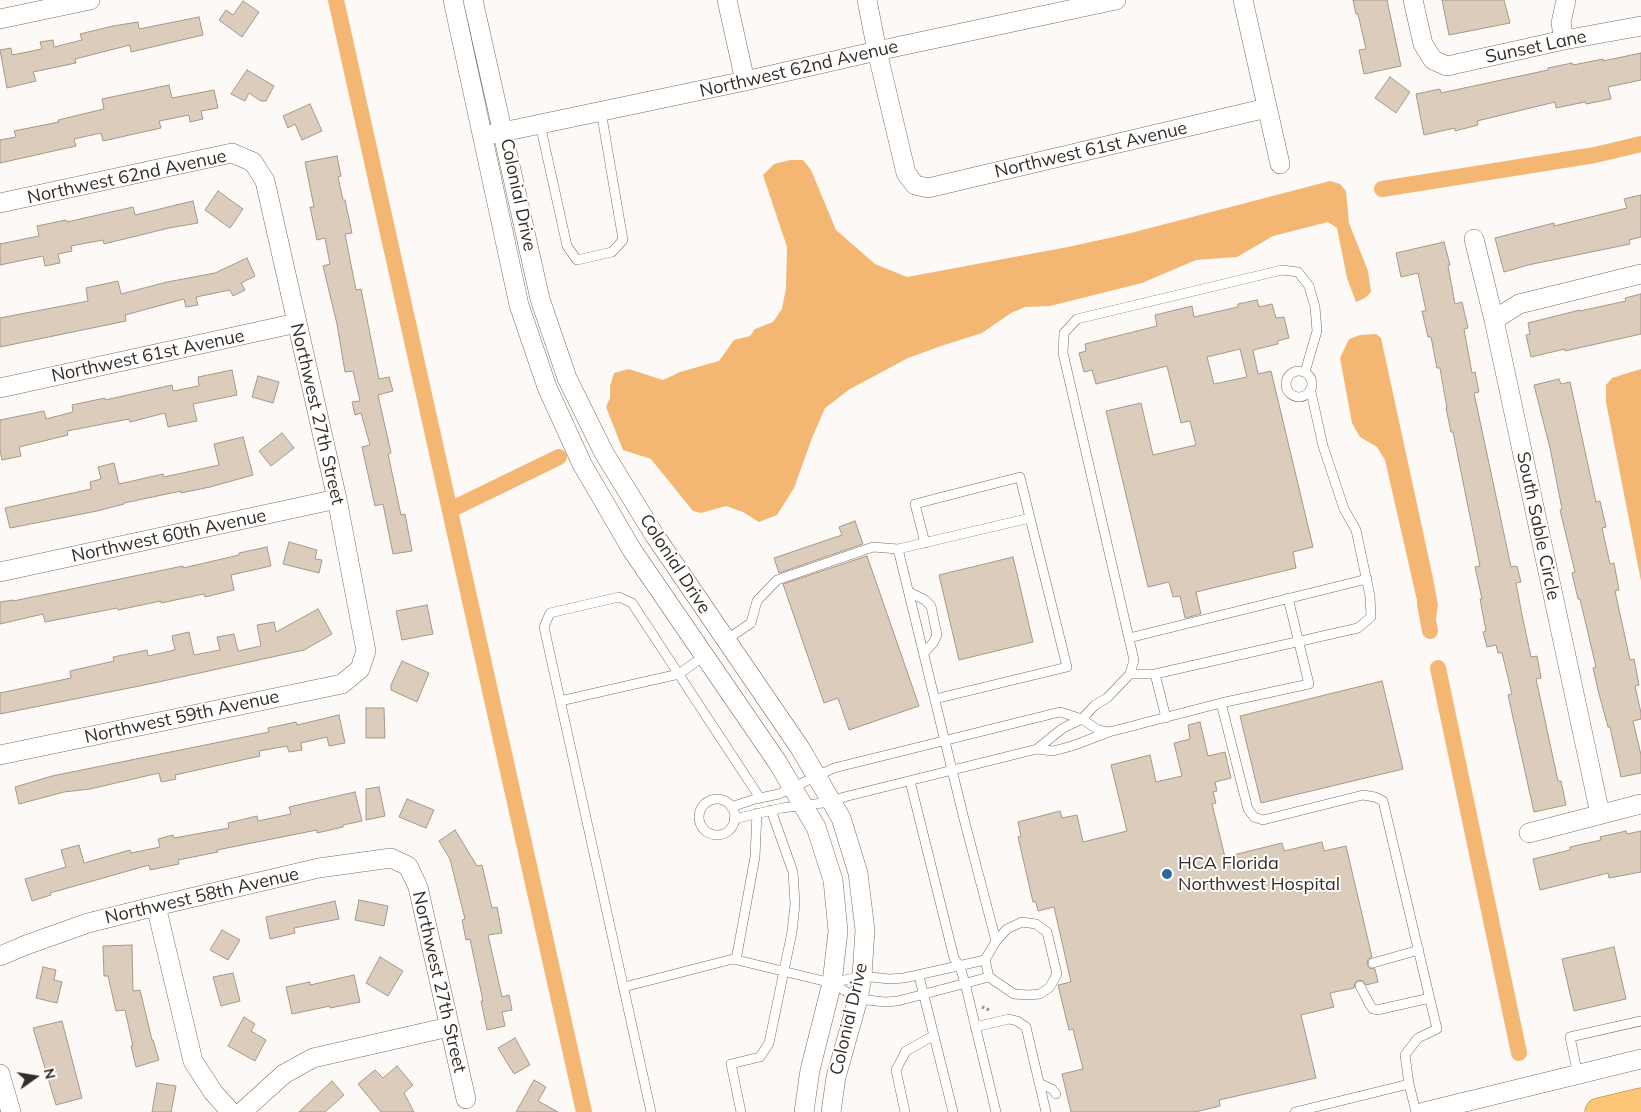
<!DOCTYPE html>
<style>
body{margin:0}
#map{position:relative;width:1641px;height:1112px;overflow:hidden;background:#fdf9f6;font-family:Mulish,sans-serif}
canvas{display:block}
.north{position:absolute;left:10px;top:1052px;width:50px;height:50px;-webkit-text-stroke:4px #fff;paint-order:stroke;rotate:77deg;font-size:14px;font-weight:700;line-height:20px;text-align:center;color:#342d27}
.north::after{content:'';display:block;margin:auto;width:18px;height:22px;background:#342d27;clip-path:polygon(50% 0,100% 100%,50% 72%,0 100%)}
</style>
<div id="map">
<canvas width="1641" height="1112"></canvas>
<div class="north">N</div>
</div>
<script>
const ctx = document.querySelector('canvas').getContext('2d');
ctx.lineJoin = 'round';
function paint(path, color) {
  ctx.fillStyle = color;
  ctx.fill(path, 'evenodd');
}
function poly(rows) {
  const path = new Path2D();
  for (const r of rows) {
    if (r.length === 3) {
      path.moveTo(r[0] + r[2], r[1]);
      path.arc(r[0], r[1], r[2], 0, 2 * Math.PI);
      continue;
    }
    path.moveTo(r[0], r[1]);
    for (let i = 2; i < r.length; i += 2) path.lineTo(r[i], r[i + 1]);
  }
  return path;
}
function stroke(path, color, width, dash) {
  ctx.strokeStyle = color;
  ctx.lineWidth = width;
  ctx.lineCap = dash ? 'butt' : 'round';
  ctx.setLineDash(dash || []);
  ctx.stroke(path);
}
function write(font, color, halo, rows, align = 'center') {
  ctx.font = font + ' Mulish,sans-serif';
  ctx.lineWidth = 4;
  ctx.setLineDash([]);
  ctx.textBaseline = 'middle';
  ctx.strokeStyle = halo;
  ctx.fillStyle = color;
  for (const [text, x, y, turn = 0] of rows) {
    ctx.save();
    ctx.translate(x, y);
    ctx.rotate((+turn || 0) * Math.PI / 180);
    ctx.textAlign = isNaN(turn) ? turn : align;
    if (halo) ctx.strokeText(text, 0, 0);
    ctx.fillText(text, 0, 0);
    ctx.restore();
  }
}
paint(poly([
 [790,160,803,160,811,170,836,230,875,264,907,277,1068,247,1127,234,1330,181,1340,184,1346,191,1349,223,1368,271,1371,292,1365,298,1356,302,1347,278,1337,228,1328,222,1273,236,1237,257,1196,260,1142,283,1050,306,1025,307,1011,313,982,333,941,346,908,358,850,389,825,408,812,438,794,488,777,515,759,522,743,512,726,506,701,513,693,511,651,459,623,450,606,407,610,398,610,386,614,373,629,369,663,380,680,372,719,361,734,340,750,336,755,329,773,322,782,309,786,288,787,247,763,175,774,164],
 [1376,334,1381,338,1433,578,1438,605,1436,618,1432,626,1424,624,1421,618,1385,460,1377,447,1360,437,1352,423,1340,358,1349,339,1360,335],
 [1641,369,1641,581,1606,402,1606,385,1612,378]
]), '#f4b673');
stroke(poly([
 [336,0,584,1112],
 [1382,189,1595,155,1641,144],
 [450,510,559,457],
 [1425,604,1430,631],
 [1438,668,1519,1053]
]), '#f4b673', 16);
const building = poly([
 [1353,0,1387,0,1401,66,1364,74,1359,50,1366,49,1358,14,1356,14,1353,0],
 [1442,0,1504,0,1510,23,1449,35,1442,0],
 [243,1,259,12,242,37,219,20,226,10,233,15,243,1],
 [199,17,203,35,131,52,130,45,75,59,76,63,33,72,36,81,7,88,0,50,11,48,12,55,42,49,40,42,53,40,54,47,82,40,80,34,113,26,138,22,139,29,199,17],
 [1641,53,1641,80,1608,87,1611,99,1586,104,1585,102,1556,108,1555,102,1477,121,1478,125,1455,131,1455,128,1424,135,1416,94,1440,89,1441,93,1548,70,1548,68,1572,63,1573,65,1603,59,1603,61,1641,53],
 [247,70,274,86,266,101,261,101,249,93,245,101,231,94,247,70],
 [1390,77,1410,92,1396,113,1375,98,1390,77],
 [169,85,172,98,214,90,218,108,201,111,203,119,190,122,189,115,159,121,161,128,103,141,101,133,74,139,76,146,0,163,0,140,16,137,14,131,59,122,58,120,104,109,102,99,169,85],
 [310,104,322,131,302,140,295,124,288,128,283,116,310,104],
 [337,156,341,176,338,177,343,200,345,200,352,233,345,234,356,290,361,289,379,379,389,377,393,391,378,395,391,453,388,454,401,515,405,514,412,551,393,554,383,504,375,506,362,447,370,445,361,413,355,415,352,402,360,401,353,371,345,372,337,324,323,266,330,264,325,238,317,240,310,207,314,207,305,162,337,156],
 [218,191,243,209,230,228,205,210,218,191],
 [1641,195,1641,237,1629,240,1630,244,1528,265,1504,272,1495,238,1554,223,1554,226,1627,208,1624,199,1641,195],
 [193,201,198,223,169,228,104,244,103,240,71,246,72,251,58,254,60,263,45,266,43,256,0,265,0,244,39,236,37,226,66,220,67,222,133,207,135,215,193,201],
 [1444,242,1450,265,1448,266,1455,304,1462,302,1468,328,1464,329,1472,373,1475,372,1479,392,1474,393,1511,567,1517,566,1521,582,1516,583,1522,615,1531,657,1537,656,1541,678,1536,679,1543,711,1558,781,1561,781,1566,805,1534,812,1508,695,1512,694,1502,653,1498,653,1496,645,1487,647,1483,632,1486,631,1480,599,1482,599,1475,567,1480,566,1453,432,1451,432,1446,408,1447,408,1440,368,1437,368,1431,337,1428,337,1422,311,1426,311,1418,273,1401,277,1396,253,1444,242],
 [247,258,255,276,241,283,245,290,233,296,230,290,196,297,198,305,186,307,184,299,125,315,126,321,0,347,0,318,88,301,86,288,118,281,121,294,167,282,215,273,247,258],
 [1641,294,1641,334,1565,351,1565,349,1531,357,1526,335,1530,334,1528,323,1580,310,1580,311,1626,301,1625,298,1641,294],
 [1257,300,1259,307,1272,304,1276,318,1284,317,1289,338,1277,341,1278,344,1253,350,1258,374,1271,371,1313,547,1293,552,1296,568,1196,592,1201,614,1185,618,1180,596,1173,597,1169,582,1148,587,1106,411,1141,403,1153,455,1196,445,1190,421,1181,423,1167,366,1096,384,1092,370,1084,372,1079,353,1086,351,1085,344,1157,326,1155,315,1192,306,1194,317,1238,307,1238,304,1257,300],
 [1240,349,1247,377,1214,384,1207,357,1240,349],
 [232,370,237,395,193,404,197,421,168,427,165,413,130,422,129,419,67,431,68,435,19,447,21,456,2,460,0,450,0,420,44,411,46,419,73,412,72,405,105,398,105,400,172,385,173,391,199,386,198,377,232,370],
 [258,376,279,382,273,403,252,397,258,376],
 [1559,379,1561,384,1570,382,1596,502,1600,501,1606,527,1602,528,1610,564,1614,563,1619,590,1615,591,1630,660,1634,659,1639,685,1635,686,1641,713,1641,719,1633,721,1641,755,1641,773,1621,777,1610,727,1608,727,1599,694,1593,668,1596,667,1580,599,1578,599,1572,573,1575,572,1560,510,1562,509,1550,448,1534,385,1559,379],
 [282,433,294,448,271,466,259,451,282,433],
 [243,437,253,475,210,487,181,493,181,491,124,503,124,504,97,511,10,528,5,508,91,489,90,482,101,479,98,467,114,463,119,484,163,474,164,477,219,465,214,444,243,437],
 [855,521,863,544,779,573,774,558,842,535,839,527,855,521],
 [289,542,317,550,315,559,322,560,319,573,283,564,289,542],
 [267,547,271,566,231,575,234,590,205,597,204,594,161,603,161,601,118,610,117,608,45,622,43,614,0,624,0,602,13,600,13,601,183,566,183,568,239,555,239,553,267,547],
 [867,556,919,706,849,730,838,698,824,703,783,584,867,556],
 [1013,557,1033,642,959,660,939,575,1013,557],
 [427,605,433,634,402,640,396,611,427,605],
 [318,609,332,634,304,650,154,683,0,714,0,693,71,678,70,671,114,661,113,657,147,650,148,656,175,650,172,636,189,632,194,655,220,650,217,637,234,634,238,651,261,646,257,625,274,622,276,632,318,609],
 [402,661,429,673,417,702,391,690,391,685,402,661],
 [1382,681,1403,769,1261,803,1240,716,1382,681],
 [366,708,384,708,385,738,366,738,366,708],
 [339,715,345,743,329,746,327,737,301,743,302,750,289,752,287,746,259,751,260,756,175,775,176,779,161,782,159,773,90,789,64,792,19,804,15,787,52,776,269,732,268,728,296,722,297,725,339,715],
 [1200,722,1208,756,1225,752,1231,778,1215,782,1217,791,1213,792,1216,803,1212,804,1225,857,1282,843,1284,851,1322,842,1324,851,1346,846,1372,957,1368,959,1367,964,1369,968,1375,969,1378,982,1366,985,1363,981,1358,980,1355,983,1354,988,1330,993,1334,1007,1301,1015,1316,1078,1219,1100,1220,1106,1195,1112,1071,1112,1062,1074,1083,1069,1073,1029,1069,1030,1058,985,1071,982,1054,907,1038,911,1036,902,1033,902,1018,837,1021,836,1018,822,1060,811,1062,818,1077,815,1083,842,1127,831,1111,765,1150,755,1156,782,1182,776,1174,743,1190,739,1188,725,1200,722],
 [379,787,385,816,366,820,366,789,379,787],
 [355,792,362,821,343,825,343,827,317,833,317,830,217,850,218,852,178,860,179,864,150,870,149,865,50,893,51,895,32,901,25,879,66,867,61,850,79,845,84,863,130,850,131,853,160,847,158,839,173,835,174,838,229,828,228,823,257,816,258,821,291,814,289,807,355,792],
 [407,799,434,810,426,828,399,817,407,799],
 [455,830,477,866,482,865,492,908,497,907,502,933,488,935,502,997,509,995,512,1010,502,1012,505,1026,487,1030,481,1001,483,1001,470,939,466,940,462,920,465,919,450,859,439,841,455,830],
 [1626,831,1627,834,1641,831,1641,872,1609,878,1608,873,1540,890,1533,859,1570,850,1570,847,1601,840,1600,837,1626,831],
 [359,900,388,906,384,926,355,920,359,900],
 [335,901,339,919,294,928,295,933,270,939,266,917,335,901],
 [222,930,240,940,228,960,210,950,222,930],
 [132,945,133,991,140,990,152,1040,153,1040,159,1060,136,1067,131,1046,133,1046,125,1010,116,1011,108,976,104,976,103,946,132,945],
 [1614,947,1626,999,1574,1011,1562,959,1614,947],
 [380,957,403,971,388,996,366,983,380,957],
 [43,967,56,970,54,980,62,982,57,1003,36,998,43,967],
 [233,973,240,1001,221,1006,213,977,233,973],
 [354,975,360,1002,330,1008,330,1006,292,1014,286,987,310,982,310,985,354,975],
 [244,1017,255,1024,251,1031,266,1040,255,1061,228,1046,244,1017],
 [62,1021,82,1098,56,1105,33,1028,62,1021],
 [515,1038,530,1065,514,1074,498,1048,515,1038],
 [397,1066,413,1085,404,1093,414,1112,381,1112,358,1084,375,1070,383,1078,397,1066],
 [534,1080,546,1087,538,1101,558,1112,516,1112,534,1080],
 [332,1081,344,1095,325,1112,299,1112,332,1081],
 [157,1083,176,1086,171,1112,152,1112,157,1083]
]);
paint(building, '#dcccbb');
stroke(building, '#a79788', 1);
const lane = poly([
 [540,124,567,246,577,260,612,252,623,240,601,111],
 [1299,384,13],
 [925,543,915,504,1020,477,1030,518],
 [898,549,964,819,996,941],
 [909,592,925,600,931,606,937,635,933,643,924,653],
 [1129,638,1367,579],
 [726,640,751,623,757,601,777,580,873,547,898,549,1030,518,1067,667,935,699],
 [1130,674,1155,674,1358,628,1371,617,1370,596,1356,530,1344,509,1323,446,1311,392],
 [1155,674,1166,718],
 [560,701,679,674,704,656],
 [1221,703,1248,809,1254,817,1263,820,1363,795,1375,797,1383,801,1437,1029,1418,1038,1405,1055,1409,1084,1416,1112],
 [1037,749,1063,728,1082,719,1095,705,1107,698,1130,674,1134,660,1063,353,1064,333,1077,319,1282,270,1298,272,1309,286,1315,307,1317,331,1305,372],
 [910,781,954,958,960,967,965,983,996,1112],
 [717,817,18],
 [731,807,755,799,779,794,834,768,1060,712,1082,719,1098,730,1109,732],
 [734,819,782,808,831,802,844,797,1037,749,1053,751,1072,746,1109,732,1221,703,1309,684,1288,598],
 [1022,922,1036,924,1047,932,1057,974,1050,987,1040,994,1028,995,1014,994,989,977,985,960,996,941,1007,929,1022,922],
 [736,960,755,857,757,813],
 [1373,963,1419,950],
 [919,976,953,1112],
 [832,983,862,976,889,979,904,978,985,960],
 [1360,986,1370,1005,1373,1009,1377,1010,1430,998],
 [624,987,733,959,832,983,858,999,885,1002,898,1001,989,977],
 [975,1027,1009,1019,1017,1021,1026,1027,1046,1112],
 [1578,1075,1570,1037,1641,1021],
 [1039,1083,1052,1089,1056,1094],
 [651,1112,544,627,550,613,619,597,632,603,760,798],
 [741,1112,731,1064,760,1057,769,1043,792,932,795,904,793,872,771,810],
 [905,1112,896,1070,906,1051,933,1036],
 [1295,1112,1409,1084]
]);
const street = poly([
 [453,0,519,305,547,387,582,464,632,550,778,763,798,797,816,827,833,880,838,931,832,983,810,1070,804,1112],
 [473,0,540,299,567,378,604,453,655,536,800,748,841,818,858,873,865,930,862,976,858,999,836,1077,831,1112],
 [727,0,745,81],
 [867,0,877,51,906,173,915,185,928,188,1267,108],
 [1243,0,1280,164],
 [1413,0,1423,44,1433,60,1447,66,1564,40,1641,26],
 [0,19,90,0],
 [1564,40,1561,23,1566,0],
 [493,134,745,81,877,51,1116,0],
 [0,203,232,153,253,162,265,181,337,499,366,651,360,669,342,684,0,755],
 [1474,239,1494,320,1600,814],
 [1494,320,1519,304,1641,274],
 [0,388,297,323],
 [0,572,337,499],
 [1529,833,1641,804],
 [156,906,193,1061,213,1092,231,1112],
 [0,956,26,945,88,923,156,906,319,868,391,858,408,866,418,887,466,1099],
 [0,1074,11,1112],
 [242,1112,284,1074,313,1058,449,1027],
 [1424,1112,1641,1059]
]);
const primary = poly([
 [1599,1112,1641,1102]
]);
stroke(lane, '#7d6e5f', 10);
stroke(street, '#7d6e5f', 20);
stroke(primary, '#b67820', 29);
stroke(poly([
 [982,1007,989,1010]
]), '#958f8b', 3, [2.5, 2.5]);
stroke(lane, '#fff', 9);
stroke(street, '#fff', 19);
stroke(primary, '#fdc677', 28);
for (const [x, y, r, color] of [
 [1167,874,6,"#27689e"]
]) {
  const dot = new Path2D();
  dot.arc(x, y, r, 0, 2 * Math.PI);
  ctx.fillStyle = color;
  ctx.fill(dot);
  stroke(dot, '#fff', 2);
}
write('18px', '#342d27', '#fff', [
 ["Sunset Lane",1536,47,-12],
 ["Northwest 62nd Avenue",799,69,-13],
 ["Northwest 61st Avenue",1091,150,-13],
 ["Northwest 62nd Avenue",127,177,-12],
 ["Colonial Drive",518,195,78],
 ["Northwest 61st Avenue",148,356,-12],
 ["Northwest 27th Street",317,414,77],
 ["South Sable Circle",1538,526,78],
 ["Northwest 60th Avenue",169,536,-12],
 ["Colonial Drive",675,564,57],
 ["Northwest 59th Avenue",182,717,-12],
 ["Northwest 58th Avenue",202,896,-13],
 ["Northwest 27th Street",439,982,77],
 ["Colonial Drive",849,1019,-77]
]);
write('18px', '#342d27', '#fff', [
 ["HCA Florida",1178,864],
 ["Northwest Hospital",1178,885]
], 'left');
</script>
